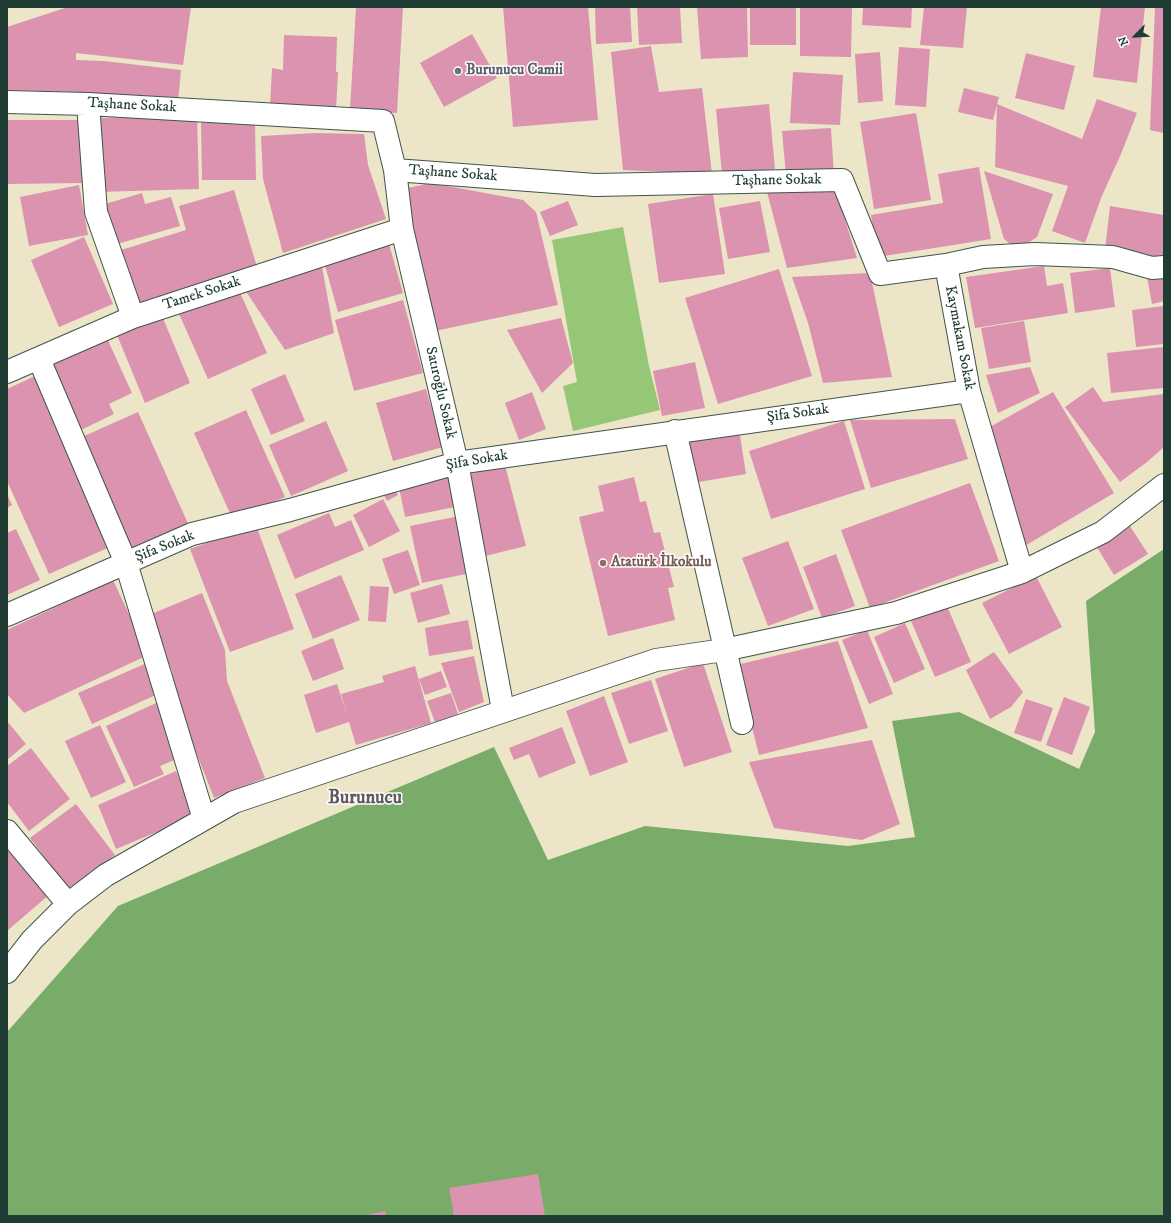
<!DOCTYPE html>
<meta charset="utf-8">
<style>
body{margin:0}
#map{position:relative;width:1171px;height:1223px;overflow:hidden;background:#ede5c8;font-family:"IM FELL DW Pica",serif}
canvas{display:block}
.frame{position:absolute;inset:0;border:8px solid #1f3d34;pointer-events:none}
.north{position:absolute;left:1115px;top:16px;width:40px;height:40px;-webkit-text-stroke:3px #fff;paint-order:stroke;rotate:246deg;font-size:11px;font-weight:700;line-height:16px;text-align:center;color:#1f3d34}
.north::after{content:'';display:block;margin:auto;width:14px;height:18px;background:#1f3d34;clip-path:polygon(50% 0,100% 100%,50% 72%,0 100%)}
</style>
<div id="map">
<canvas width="1171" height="1223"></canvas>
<div class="frame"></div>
<div class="north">N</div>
</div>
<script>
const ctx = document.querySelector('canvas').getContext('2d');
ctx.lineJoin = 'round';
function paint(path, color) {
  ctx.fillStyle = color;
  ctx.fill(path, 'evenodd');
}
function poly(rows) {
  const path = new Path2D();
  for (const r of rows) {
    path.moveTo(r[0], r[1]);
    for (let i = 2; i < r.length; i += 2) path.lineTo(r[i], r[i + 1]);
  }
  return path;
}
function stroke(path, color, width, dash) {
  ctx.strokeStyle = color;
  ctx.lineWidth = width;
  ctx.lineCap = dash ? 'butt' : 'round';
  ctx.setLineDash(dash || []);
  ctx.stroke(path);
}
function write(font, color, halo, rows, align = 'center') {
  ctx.font = font + ' "IM FELL DW Pica",serif';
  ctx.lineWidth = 3;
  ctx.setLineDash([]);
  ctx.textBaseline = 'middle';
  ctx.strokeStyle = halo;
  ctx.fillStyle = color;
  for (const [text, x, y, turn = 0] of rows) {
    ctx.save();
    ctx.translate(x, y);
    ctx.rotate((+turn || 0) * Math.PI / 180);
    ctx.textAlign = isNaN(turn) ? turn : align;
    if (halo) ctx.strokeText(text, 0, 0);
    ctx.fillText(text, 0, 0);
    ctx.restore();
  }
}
paint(poly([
 [623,227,649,366,660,410,573,431,563,386,577,382,552,240]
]), '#95c777');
paint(poly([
 [1164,549,1164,1216,7,1216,7,1032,118,906,494,747,548,860,645,826,848,846,915,837,892,721,959,712,1079,769,1095,732,1086,601]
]), '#78ac68');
paint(poly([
 [68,7,191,7,183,65,76,53,76,60,104,61,181,70,178,102,77,92,7,90,7,27],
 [356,7,403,7,397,113,350,110],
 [503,7,588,7,598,120,513,127],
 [595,7,630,7,632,42,596,44],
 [637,7,680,7,682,43,639,45],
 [697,7,747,7,748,57,701,59],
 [750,7,796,7,796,45,750,45],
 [800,7,852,7,851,57,800,56],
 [863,7,912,7,911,28,862,25],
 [924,7,967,7,963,48,920,45],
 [1101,7,1145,7,1137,83,1093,77],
 [1155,7,1164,7,1164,133,1150,130],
 [472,34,497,78,444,107,420,63],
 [284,35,337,37,336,72,338,72,336,110,270,106,272,68,283,70],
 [651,46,659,92,702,88,712,174,623,170,611,52],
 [899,47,930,49,926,107,895,105],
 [880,52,883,101,858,103,855,54],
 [1026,53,1075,66,1064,110,1015,98],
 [793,72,843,75,840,125,790,123],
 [964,88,999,97,993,120,958,112],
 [1097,99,1137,113,1121,154,1101,198,1085,243,1052,231,1068,186,995,167,997,104,1082,139],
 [769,104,775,169,722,174,716,109],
 [916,113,931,200,874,209,860,122],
 [197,116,199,189,98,192,96,118],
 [7,120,81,120,82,183,7,184],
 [201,123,255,123,256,180,202,180],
 [831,128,834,176,786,176,782,131],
 [316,133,364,134,368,165,386,219,283,253,263,179,261,136],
 [979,167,991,239,878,257,871,215,943,203,938,174],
 [984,171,1053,194,1037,237,1018,250,1004,239],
 [431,183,523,200,536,212,558,305,435,331,403,189],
 [79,185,88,235,29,246,20,197],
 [234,190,257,267,137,303,121,250,186,230,179,206],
 [836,191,857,258,787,268,767,192],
 [142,193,145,204,171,197,180,226,117,244,105,204],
 [713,194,725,274,659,283,648,204],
 [568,201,578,225,550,236,540,212],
 [760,201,770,252,728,259,719,208],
 [1110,206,1164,215,1164,261,1105,250],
 [84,237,113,304,59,327,31,260],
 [389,244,403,293,338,312,324,262],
 [321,261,334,333,285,350,243,287],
 [1044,266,1047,286,1063,283,1068,313,975,328,966,277],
 [1110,268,1115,307,1075,313,1070,273],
 [779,269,812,376,718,404,685,298],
 [870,273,892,377,823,383,808,323,792,277],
 [1164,275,1164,301,1152,304,1147,277],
 [238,288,267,353,208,379,179,314],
 [403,300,423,373,354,391,335,320],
 [1164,306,1164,344,1136,347,1132,310],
 [162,316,190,383,145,403,117,335],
 [561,318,573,363,542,393,507,330],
 [1024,321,1031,362,989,369,981,328],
 [105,334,132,393,109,404,114,414,81,430,49,360],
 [1164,347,1164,388,1111,393,1107,353],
 [695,362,705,408,662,416,653,371],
 [1030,367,1040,393,998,413,986,375],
 [285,374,305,421,271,435,251,389],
 [35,376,112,546,49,574,7,481,7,389],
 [1093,387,1103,402,1164,394,1164,447,1147,462,1120,482,1065,407],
 [426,389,443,447,393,461,376,403],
 [532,392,546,429,519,440,505,403],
 [1053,392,1114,493,1023,547,988,428],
 [246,410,285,497,233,520,194,433],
 [138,412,190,528,134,553,82,437],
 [955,419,968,459,871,488,850,420],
 [326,421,348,471,291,496,269,445],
 [844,421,865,489,771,519,749,451],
 [739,429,746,474,693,483,685,437],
 [505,465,526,546,485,556,464,475],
 [448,471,455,507,405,517,398,482],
 [634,477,640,502,646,501,654,533,660,532,674,587,668,588,675,620,608,636,579,517,604,511,598,486],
 [970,483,999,561,870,608,841,530],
 [392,484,398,495,387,501,381,489],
 [7,494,12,505,7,508],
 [383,499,400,531,369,547,353,515],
 [329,513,335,527,351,520,364,550,295,579,277,535],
 [459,516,471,573,422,583,410,526],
 [1128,523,1148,554,1114,575,1095,544],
 [256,525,294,629,230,652,190,549],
 [16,529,40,580,7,595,7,533],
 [788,541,814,609,768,626,742,558],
 [408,550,420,585,394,594,382,559],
 [836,554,855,606,822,618,803,567],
 [341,575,360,620,313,639,295,594],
 [1036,576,1062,627,1009,654,982,603],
 [113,580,148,655,24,713,7,694,7,630],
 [442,584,450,614,418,623,410,593],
 [370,586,389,587,386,622,368,621],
 [202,593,225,650,227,681,265,778,214,798,176,701,172,671,149,615],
 [947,606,971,662,935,677,911,621],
 [468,620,473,649,429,656,425,628],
 [905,623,925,669,894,683,874,637],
 [867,630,893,694,869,704,842,640],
 [333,638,344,669,313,681,301,651],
 [838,641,868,728,759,755,736,665],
 [994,652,1023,692,1011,707,990,719,966,670],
 [474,656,484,702,459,712,441,663],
 [147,663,160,693,92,724,78,693],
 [703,663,732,752,684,767,655,679],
 [415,666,431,723,356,745,349,722,316,733,304,695,337,684,348,718,341,694,384,682,382,676],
 [441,671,447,687,425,695,419,679],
 [651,680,668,731,629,744,611,693],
 [451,693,458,714,435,722,427,701],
 [604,696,628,762,590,776,566,711],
 [1064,697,1090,707,1072,755,1046,745],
 [1026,699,1053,708,1041,742,1014,733],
 [156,703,179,758,160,766,164,774,134,787,106,726],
 [7,721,26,744,7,760],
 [100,725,126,782,91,798,65,741],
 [562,727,576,763,539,778,529,754,514,760,509,748],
 [872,740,900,824,862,840,774,828,749,762],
 [31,748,70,799,29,831,7,802,7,766],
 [176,771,195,816,116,849,98,805],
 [76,804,115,855,69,890,30,838],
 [7,843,50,894,7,931],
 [538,1174,545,1216,454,1216,449,1188],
 [385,1211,386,1216,367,1216,367,1215]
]), '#db93b0');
const minor = poly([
 [7,102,88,104,383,121,395,170,595,185,842,180,880,274,946,265,969,391,1022,572],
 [88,104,96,212,133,317],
 [395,170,402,229,457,463,503,710],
 [946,265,983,257,1035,254,1113,257,1152,268,1164,267],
 [39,359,126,563,204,819],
 [7,372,133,317,402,229],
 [675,431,742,723],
 [7,615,192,534,290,510,457,463,969,391],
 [7,831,68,904],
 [7,972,32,940,68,904,106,875,234,802,656,660,724,650,896,613,1022,572,1103,532,1164,485]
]);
stroke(minor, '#3e564a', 24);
stroke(minor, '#fff', 22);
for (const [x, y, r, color] of [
 [458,71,4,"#6b7280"],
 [603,563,4,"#8d6e63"]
]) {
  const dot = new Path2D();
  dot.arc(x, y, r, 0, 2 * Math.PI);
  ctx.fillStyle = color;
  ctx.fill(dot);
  stroke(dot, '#fff', 1.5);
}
write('bold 15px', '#5b616d', '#fff', [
 ["Burunucu Camii",466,71]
], 'left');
write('15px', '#1f3d34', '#fff', [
 ["Taşhane Sokak",132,106,3],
 ["Taşhane Sokak",453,174,4],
 ["Taşhane Sokak",777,181,-1],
 ["Tamek Sokak",202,294,-18],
 ["Kaymakam Sokak",959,338,79],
 ["Satıroğlu Sokak",440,393,77],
 ["Şifa Sokak",798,414,-8],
 ["Şifa Sokak",477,461,-10],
 ["Şifa Sokak",165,547,-22]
]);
write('bold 15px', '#785e54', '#fff', [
 ["Atatürk İlkokulu",611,563]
], 'left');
write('bold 19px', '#615b5f', '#fff', [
 ["Burunucu",365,799]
]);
</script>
